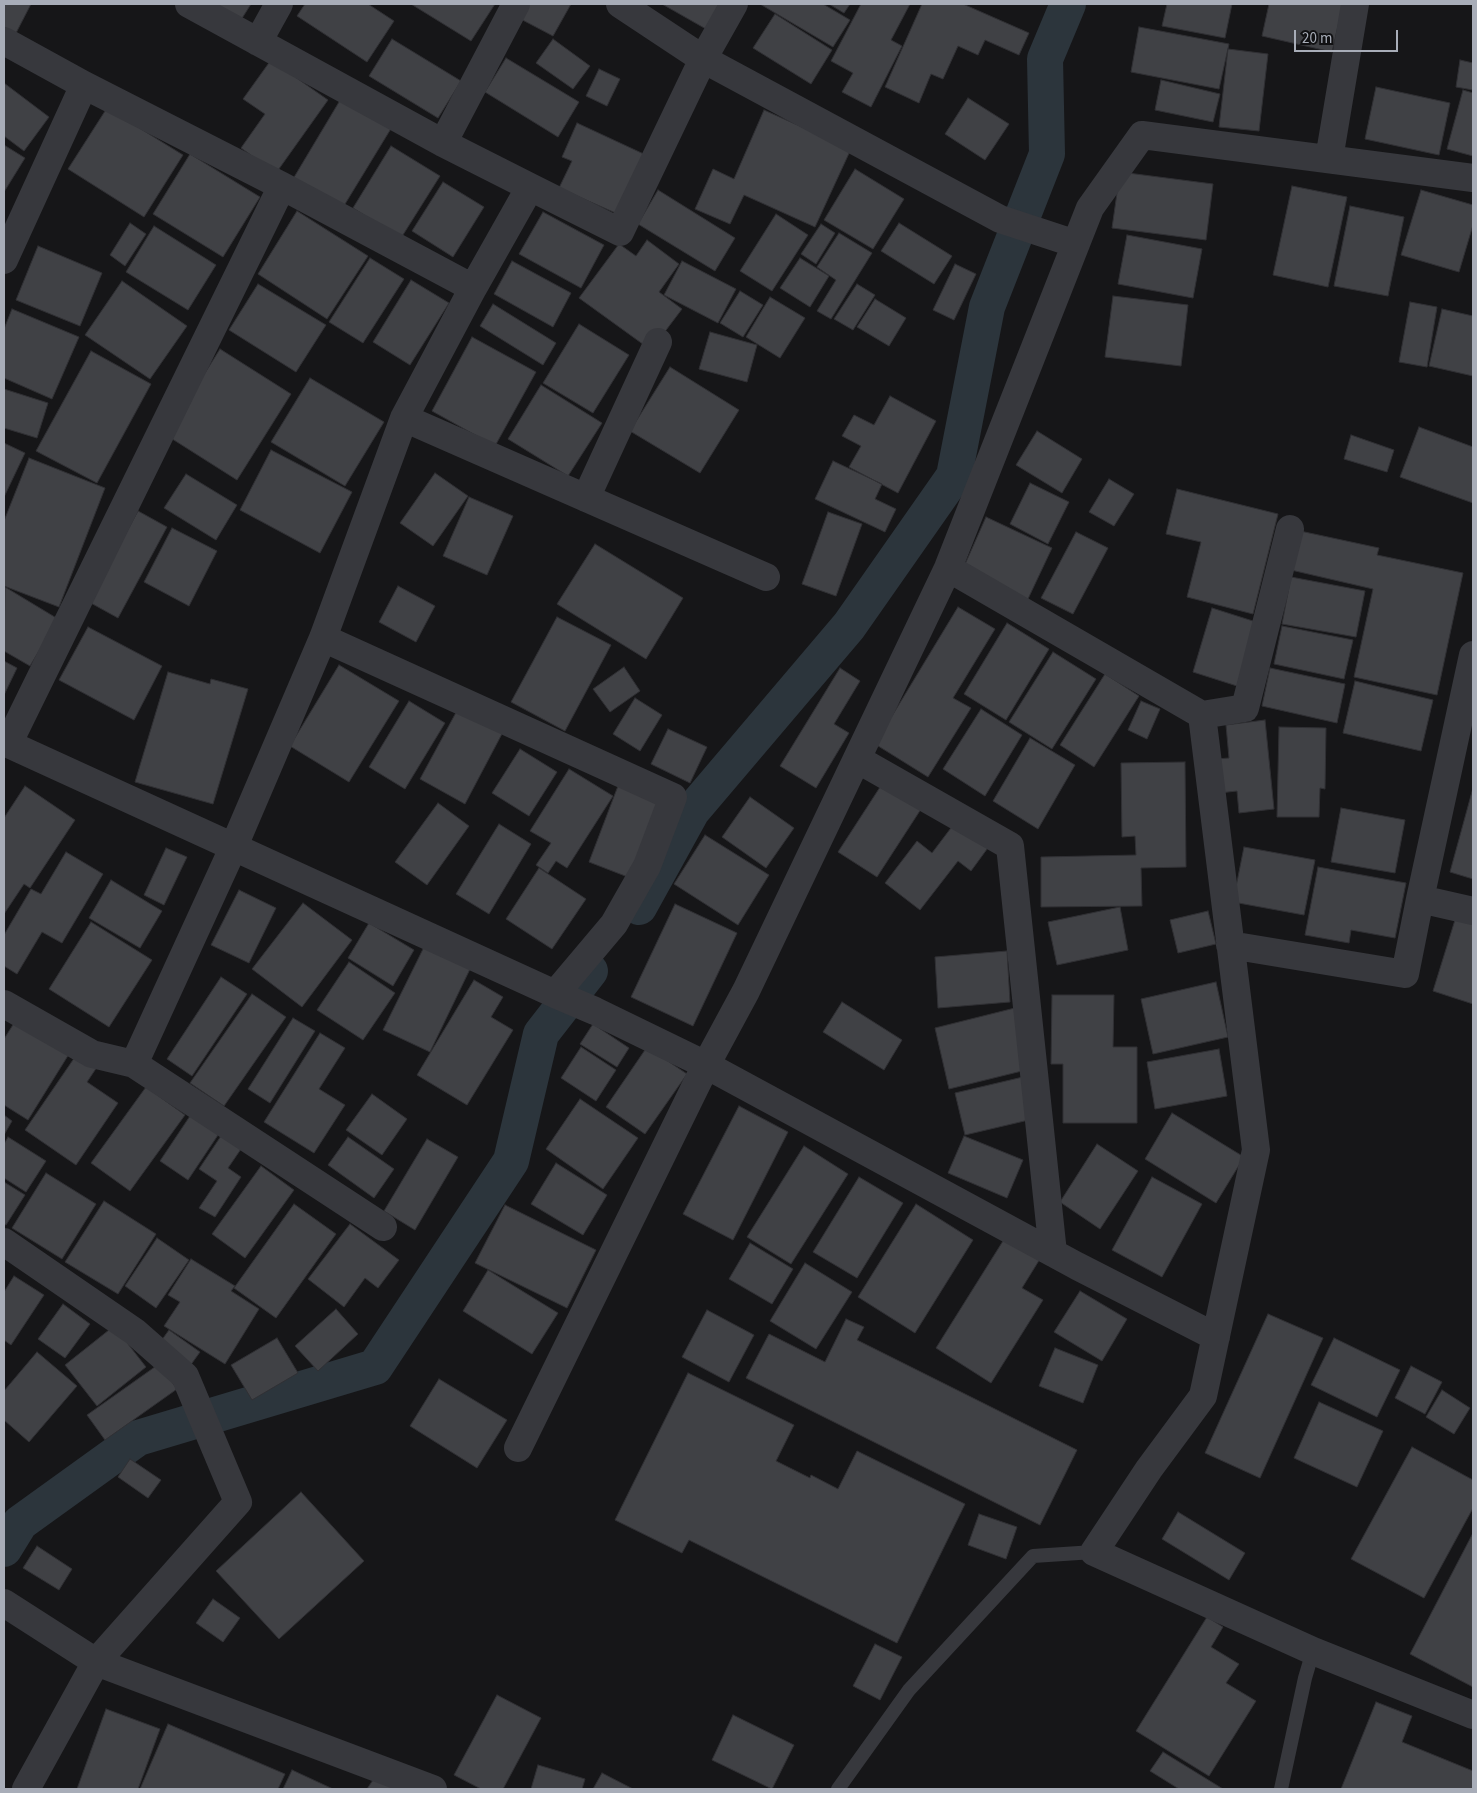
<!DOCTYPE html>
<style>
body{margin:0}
#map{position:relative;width:1477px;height:1793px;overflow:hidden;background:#161618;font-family:"Source Sans 3",sans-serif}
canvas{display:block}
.frame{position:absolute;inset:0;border:5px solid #a8adb8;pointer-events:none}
.scale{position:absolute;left:1294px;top:30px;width:104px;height:22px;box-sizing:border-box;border:2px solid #a8adb8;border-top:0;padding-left:6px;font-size:15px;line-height:18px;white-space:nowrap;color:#a8adb8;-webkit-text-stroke:4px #111113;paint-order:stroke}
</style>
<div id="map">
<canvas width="1477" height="1793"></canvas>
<div class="frame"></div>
<div class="scale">20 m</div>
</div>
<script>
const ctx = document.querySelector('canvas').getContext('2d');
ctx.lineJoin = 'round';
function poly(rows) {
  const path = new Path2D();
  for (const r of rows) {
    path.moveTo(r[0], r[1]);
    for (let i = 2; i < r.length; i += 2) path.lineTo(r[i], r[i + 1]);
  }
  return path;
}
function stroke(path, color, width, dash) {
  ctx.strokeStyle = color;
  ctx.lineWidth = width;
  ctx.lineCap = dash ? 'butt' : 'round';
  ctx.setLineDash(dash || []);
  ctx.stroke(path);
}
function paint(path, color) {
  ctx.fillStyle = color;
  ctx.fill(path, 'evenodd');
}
stroke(poly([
 [639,907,692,811,849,626,954,476,987,307,1047,154,1045,59,1068,4],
 [4,1549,20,1523,138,1438,375,1367,511,1161,541,1034,590,971]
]), '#2c353c', 36);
const building = poly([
 [4,4,31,4,16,33,4,27,4,4],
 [209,4,251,4,239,23,209,4],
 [305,4,368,4,394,21,367,62,297,16,305,4],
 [411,4,495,4,471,41,411,4],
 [519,4,571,4,553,36,513,15,519,4],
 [662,4,721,4,706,29,662,4],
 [760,4,823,4,850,20,833,47,760,4],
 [829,4,850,4,844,13,829,4],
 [861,4,910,4,891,40,902,46,871,107,842,92,853,73,831,61,861,4],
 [922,4,963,4,1029,33,1019,55,985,40,978,55,958,46,943,79,931,74,919,103,885,87,922,4],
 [1167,4,1232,4,1225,38,1162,26,1167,4],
 [1269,4,1343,4,1332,52,1262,36,1269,4],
 [775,14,832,50,811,84,753,48,775,14],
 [1139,27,1229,44,1219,89,1131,72,1139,27],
 [392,39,461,81,438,118,369,76,392,39],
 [553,39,590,66,573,89,536,63,553,39],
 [1228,49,1268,54,1259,131,1219,127,1228,49],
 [506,58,579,102,558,137,485,92,506,58],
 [271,60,328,100,276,173,241,148,265,114,243,99,271,60],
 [1460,60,1473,63,1473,90,1456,87,1460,60],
 [599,69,620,79,607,106,586,96,599,69],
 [1161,80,1220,94,1213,122,1155,110,1161,80],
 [4,83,49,117,24,151,4,136,4,83],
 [1376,87,1450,103,1439,155,1365,139,1376,87],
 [1463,90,1473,93,1473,156,1447,149,1463,90],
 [345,92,395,122,342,209,293,179,345,92],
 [968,98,1009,124,985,160,945,134,968,98],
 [107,108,183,155,144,217,68,169,107,108],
 [764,110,851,149,815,227,744,195,730,224,695,209,713,169,734,179,764,110],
 [577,123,648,156,620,215,559,188,572,161,562,157,577,123],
 [4,145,25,158,4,192,4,145],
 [391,146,440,176,401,238,353,208,391,146],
 [190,154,260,197,223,257,153,214,190,154],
 [855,169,904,199,873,249,824,220,855,169],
 [1120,172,1213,184,1206,240,1112,228,1120,172],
 [443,182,484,207,453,257,412,231,443,182],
 [1292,186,1347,197,1328,287,1273,275,1292,186],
 [658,190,735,238,715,271,638,224,658,190],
 [1421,190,1473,205,1473,225,1459,272,1401,255,1421,190],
 [1350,206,1404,217,1388,296,1334,286,1350,206],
 [297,211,368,256,327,319,258,274,297,211],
 [543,212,604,245,581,288,519,254,543,212],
 [776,214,808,235,772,291,740,271,776,214],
 [130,223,146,234,125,266,110,255,130,223],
 [899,223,952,256,934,284,881,251,899,223],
 [821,224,835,233,816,264,801,254,821,224],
 [154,226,216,265,188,310,126,272,154,226],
 [839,233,872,253,831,319,817,311,836,280,817,267,839,233],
 [1127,235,1202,249,1193,298,1118,284,1127,235],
 [647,240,679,264,659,292,682,309,651,350,579,298,619,244,636,256,647,240],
 [38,246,102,273,80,326,16,300,38,246],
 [370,258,404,279,363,343,329,322,370,258],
 [800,258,829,276,810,307,780,288,800,258],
 [512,261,571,293,553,327,494,294,512,261],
 [682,261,736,289,718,323,664,295,682,261],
 [955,264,976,274,954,320,933,310,955,264],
 [411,280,449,303,410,365,373,342,411,280],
 [122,281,187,326,150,379,85,335,122,281],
 [258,284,326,325,296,372,229,330,258,284],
 [857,284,875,295,853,330,834,319,857,284],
 [740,291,763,305,743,337,720,323,740,291],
 [1113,296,1188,305,1181,366,1105,357,1113,296],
 [770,297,805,318,780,358,746,337,770,297],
 [875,299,906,318,889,346,857,327,875,299],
 [1410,302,1437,307,1427,367,1399,362,1410,302],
 [493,304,556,343,543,365,480,326,493,304],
 [12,309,79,337,52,399,4,378,4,329,12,309],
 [1442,309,1473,316,1473,376,1429,366,1442,309],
 [579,324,629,355,593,413,543,383,579,324],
 [710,332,757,345,747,382,699,369,710,332],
 [472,337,536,372,495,446,432,411,472,337],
 [220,349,291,394,237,480,166,435,220,349],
 [91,351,151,384,97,483,36,451,91,351],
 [670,367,739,410,700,473,630,431,670,367],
 [310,378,384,422,345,486,271,442,310,378],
 [541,385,602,423,568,476,508,439,541,385],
 [4,389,48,403,37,438,4,428,4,389],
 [890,396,936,421,898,493,849,467,861,446,842,436,854,415,874,425,890,396],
 [1419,427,1473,447,1473,503,1400,477,1419,427],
 [1037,431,1082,459,1062,493,1016,465,1037,431],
 [1351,435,1394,450,1387,472,1344,459,1351,435],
 [4,443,25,453,4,497,4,443],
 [271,450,352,492,320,553,240,510,271,450],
 [29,458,105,488,59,607,4,586,4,521,29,458],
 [833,461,882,484,875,499,896,509,885,532,815,499,833,461],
 [435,473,468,496,433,546,400,523,435,473],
 [186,474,237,505,216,540,164,508,186,474],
 [1109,479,1134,494,1114,526,1089,512,1109,479],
 [1030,483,1069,502,1048,544,1010,524,1030,483],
 [1177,489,1278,514,1253,614,1187,597,1201,542,1166,534,1177,489],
 [469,497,513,516,487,575,443,556,469,497],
 [138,511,167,527,118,618,89,602,138,511],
 [828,512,862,524,836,596,802,584,828,512],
 [986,517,1052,548,1027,601,962,571,986,517],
 [172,528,217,551,189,606,144,582,172,528],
 [1300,531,1379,548,1377,555,1463,573,1437,695,1354,677,1373,589,1291,570,1300,531],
 [1076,532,1108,548,1073,614,1041,598,1076,532],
 [595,544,683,598,646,659,557,604,595,544],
 [1291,577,1365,591,1356,637,1282,624,1291,577],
 [398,586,435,606,416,642,379,622,398,586],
 [5,587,58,619,30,666,4,651,5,587],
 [958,607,995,629,953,698,971,708,928,777,875,744,958,607],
 [1212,608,1256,622,1237,686,1193,672,1212,608],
 [557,617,611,645,565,731,511,702,557,617],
 [1007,623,1049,649,1006,720,964,694,1007,623],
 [1282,626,1353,640,1344,679,1274,664,1282,626],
 [88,627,162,666,134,720,59,680,88,627],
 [1053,652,1096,679,1052,749,1009,722,1053,652],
 [4,661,17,668,4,695,4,661],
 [339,665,399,701,349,782,290,746,339,665],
 [624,667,640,691,610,712,593,689,624,667],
 [840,668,860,681,834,724,849,733,816,788,780,766,840,668],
 [1270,668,1345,684,1337,723,1262,706,1270,668],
 [168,672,210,684,211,679,248,689,213,804,135,782,168,672],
 [1105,674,1139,696,1094,767,1060,745,1105,674],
 [1355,681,1433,700,1421,751,1343,733,1355,681],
 [635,698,662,715,640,751,613,734,635,698],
 [409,701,445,723,405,789,369,767,409,701],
 [1141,701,1160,709,1147,739,1128,730,1141,701],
 [459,707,504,730,465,804,420,779,459,707],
 [981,709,1022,735,985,796,943,769,981,709],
 [1265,720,1274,809,1239,813,1237,791,1219,793,1216,759,1229,758,1226,725,1265,720],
 [1279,727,1326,728,1325,789,1320,788,1319,817,1277,817,1279,727],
 [668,729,707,747,690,783,651,764,668,729],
 [1030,738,1075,765,1038,829,993,801,1030,738],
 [520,749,557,772,529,816,492,793,520,749],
 [1185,762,1186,867,1141,868,1142,906,1041,907,1041,857,1136,855,1135,836,1122,837,1121,763,1185,762],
 [569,769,613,796,567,868,556,861,548,873,536,865,551,843,530,831,569,769],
 [884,781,923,806,877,877,838,852,884,781],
 [25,786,75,820,30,888,24,884,4,914,4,818,25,786],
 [618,786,663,803,633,879,589,862,618,786],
 [1473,788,1473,879,1450,872,1473,788],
 [750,797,794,828,766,868,722,837,750,797],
 [438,803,469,826,427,885,395,862,438,803],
 [1341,808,1405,820,1395,873,1331,862,1341,808],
 [957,820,990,845,971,871,958,861,920,910,885,883,917,841,932,853,957,820],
 [499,824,531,844,489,914,456,894,499,824],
 [705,835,769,875,738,925,674,884,705,835],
 [1244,847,1315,860,1304,915,1233,902,1244,847],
 [166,848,187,857,164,905,144,895,166,848],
 [66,852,103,874,62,943,42,932,17,974,4,966,4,935,31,889,41,894,66,852],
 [1318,867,1406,883,1395,938,1351,930,1349,943,1305,935,1318,867],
 [539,868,586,899,552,949,506,919,539,868],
 [111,880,162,911,140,948,89,918,111,880],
 [239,890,276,908,249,963,211,945,239,890],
 [303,903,352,940,302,1007,252,969,303,903],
 [675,904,737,933,693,1026,631,997,675,904],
 [1120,907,1128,950,1057,965,1048,922,1120,907],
 [1459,907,1473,912,1473,1004,1433,991,1459,907],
 [1208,911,1216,944,1178,953,1170,920,1208,911],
 [91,922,152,960,109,1027,49,989,91,922],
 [369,923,414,950,393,986,348,958,369,923],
 [425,945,471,967,430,1052,383,1030,425,945],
 [1007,951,1010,1002,938,1008,935,957,1007,951],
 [349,962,395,993,363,1040,317,1010,349,962],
 [221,977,247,994,192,1076,167,1059,221,977],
 [474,980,503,997,491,1017,513,1030,467,1105,417,1075,474,980],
 [1216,982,1228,1037,1153,1054,1141,999,1216,982],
 [252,994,286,1017,224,1106,190,1083,252,994],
 [1052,995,1114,995,1113,1047,1137,1047,1137,1123,1063,1123,1063,1064,1051,1064,1052,995],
 [842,1002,902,1040,884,1070,823,1032,842,1002],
 [1015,1008,1030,1069,949,1089,935,1028,1015,1008],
 [293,1018,315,1031,270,1103,248,1089,293,1018],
 [16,1020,69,1054,28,1120,4,1105,4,1039,16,1020],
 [593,1024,629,1048,617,1067,580,1044,593,1024],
 [320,1033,345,1048,319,1089,345,1105,314,1153,264,1122,320,1033],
 [581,1047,616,1070,596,1101,561,1078,581,1047],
 [647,1047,687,1074,645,1134,606,1107,647,1047],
 [1219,1049,1227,1096,1155,1109,1147,1062,1219,1049],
 [77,1054,97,1067,87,1082,118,1103,76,1165,25,1130,77,1054],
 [1023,1077,1033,1119,965,1135,955,1093,1023,1077],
 [146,1087,185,1115,130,1191,91,1163,146,1087],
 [372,1094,407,1119,382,1155,346,1130,372,1094],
 [580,1099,638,1138,603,1189,546,1149,580,1099],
 [739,1106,788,1132,733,1240,683,1214,739,1106],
 [192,1113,220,1132,188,1180,160,1161,192,1113],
 [1172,1113,1244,1157,1216,1203,1145,1159,1172,1113],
 [4,1115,12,1121,4,1135,4,1115],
 [221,1136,241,1149,228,1168,241,1177,215,1217,199,1208,217,1181,199,1169,221,1136],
 [964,1136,1023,1160,1007,1198,948,1173,964,1136],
 [8,1137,46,1161,26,1192,4,1178,4,1144,8,1137],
 [348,1137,394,1169,374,1198,328,1165,348,1137],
 [427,1139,458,1157,415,1230,384,1211,427,1139],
 [1097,1144,1138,1171,1100,1229,1060,1202,1097,1144],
 [804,1146,848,1174,791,1264,747,1237,804,1146],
 [556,1163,607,1195,583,1235,531,1204,556,1163],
 [261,1166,294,1190,245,1258,212,1234,261,1166],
 [46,1173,96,1204,62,1259,12,1228,46,1173],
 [859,1177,903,1203,857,1278,813,1252,859,1177],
 [1152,1177,1202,1204,1162,1277,1112,1250,1152,1177],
 [4,1182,25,1195,6,1225,4,1224,4,1182],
 [104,1201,156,1234,118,1294,65,1262,104,1201],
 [294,1204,336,1234,276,1318,234,1288,294,1204],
 [916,1204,973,1240,915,1333,858,1297,916,1204],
 [505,1205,596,1250,567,1308,475,1263,505,1205],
 [350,1224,399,1260,378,1288,365,1278,344,1307,308,1279,350,1224],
 [1008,1233,1043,1254,1022,1288,1043,1300,991,1383,936,1348,1008,1233],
 [157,1238,189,1260,156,1308,125,1286,157,1238],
 [750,1243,793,1269,772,1304,729,1279,750,1243],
 [191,1259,235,1286,231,1291,259,1309,225,1364,164,1326,180,1302,168,1295,191,1259],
 [805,1263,852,1292,816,1349,770,1321,805,1263],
 [488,1270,558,1313,532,1354,463,1311,488,1270],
 [14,1276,44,1295,11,1345,4,1340,4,1292,14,1276],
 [1080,1291,1127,1319,1102,1361,1054,1332,1080,1291],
 [63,1304,90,1324,65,1358,38,1339,63,1304],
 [336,1309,358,1334,318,1371,295,1346,336,1309],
 [707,1310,754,1335,729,1382,682,1357,707,1310],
 [1268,1314,1323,1338,1260,1478,1205,1453,1268,1314],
 [846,1319,864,1327,857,1340,1077,1450,1040,1525,746,1378,769,1334,825,1362,846,1319],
 [114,1326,146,1367,97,1406,65,1365,114,1326],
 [169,1330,200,1352,187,1370,156,1348,169,1330],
 [277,1338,298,1373,252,1400,231,1365,277,1338],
 [1334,1338,1400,1370,1377,1417,1311,1385,1334,1338],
 [1055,1348,1098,1365,1083,1403,1039,1386,1055,1348],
 [37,1352,77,1386,29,1442,4,1420,4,1391,37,1352],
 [159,1364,177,1389,105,1440,87,1415,159,1364],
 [1411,1366,1442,1382,1425,1414,1395,1398,1411,1366],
 [688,1373,794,1425,776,1461,810,1478,811,1475,838,1489,857,1451,965,1504,897,1643,689,1540,682,1553,615,1520,688,1373],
 [439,1379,507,1420,477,1468,410,1426,439,1379],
 [1442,1390,1470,1408,1454,1434,1426,1417,1442,1390],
 [1319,1402,1383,1431,1357,1487,1294,1458,1319,1402],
 [1412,1447,1473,1480,1473,1508,1424,1598,1351,1559,1412,1447],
 [130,1459,161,1480,148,1498,118,1477,130,1459],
 [301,1492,364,1561,279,1639,216,1571,301,1492],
 [1178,1512,1245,1553,1229,1580,1162,1539,1178,1512],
 [979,1514,1017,1527,1006,1559,968,1545,979,1514],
 [1473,1533,1473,1687,1410,1654,1473,1533],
 [37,1546,72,1569,59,1590,23,1568,37,1546],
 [213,1599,240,1618,223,1642,196,1623,213,1599],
 [1207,1617,1223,1627,1211,1647,1239,1664,1226,1683,1256,1701,1209,1776,1136,1731,1207,1617],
 [875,1644,902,1657,880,1700,853,1686,875,1644],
 [497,1695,541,1718,503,1789,481,1789,454,1775,497,1695],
 [1376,1702,1412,1716,1402,1742,1473,1771,1473,1789,1341,1789,1376,1702],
 [106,1709,160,1729,138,1789,77,1789,106,1709],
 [733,1715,794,1745,772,1789,712,1760,733,1715],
 [168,1724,285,1774,278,1789,140,1789,168,1724],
 [1163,1752,1223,1789,1179,1789,1150,1771,1163,1752],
 [538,1765,585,1779,582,1789,531,1789,538,1765],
 [292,1770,333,1789,283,1789,292,1770],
 [602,1773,633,1789,593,1789,602,1773],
 [375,1777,395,1789,367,1789,375,1777]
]);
paint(building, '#404145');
stroke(building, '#303034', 1);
stroke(poly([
 [838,1789,909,1690,1033,1556,1094,1552],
 [1281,1789,1305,1678,1313,1651]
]), '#37383d', 14);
stroke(poly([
 [189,4,443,143,530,187],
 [620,4,703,59,1000,219,1076,244],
 [4,41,84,85,282,186,473,288],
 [258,42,279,4],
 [443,143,516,4],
 [1329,159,1355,4],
 [4,260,84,85],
 [404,418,766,577],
 [586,498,658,342],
 [948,568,1202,715,1256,1150,1203,1396,1149,1469,1094,1552,1313,1651,1473,1715],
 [323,638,673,797,647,866,614,924,555,994],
 [1202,715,1245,708,1290,529],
 [4,742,555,994,595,1011,706,1065,1077,1266,1216,1337],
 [8,744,282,186],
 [857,759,1010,846,1053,1253],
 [1420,899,1473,655],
 [1230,945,1405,974,1420,899,1473,911],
 [4,1004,92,1054,134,1064,383,1227],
 [134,1064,234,846,323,638,404,418,473,288,530,187,620,232,703,59,734,4],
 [4,1242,135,1332,185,1376,238,1502,96,1662,4,1603],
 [518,1448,706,1065,746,991,948,568,1090,208,1142,135,1473,178],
 [26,1789,96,1662,433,1789]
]), '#37383d', 28);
</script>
